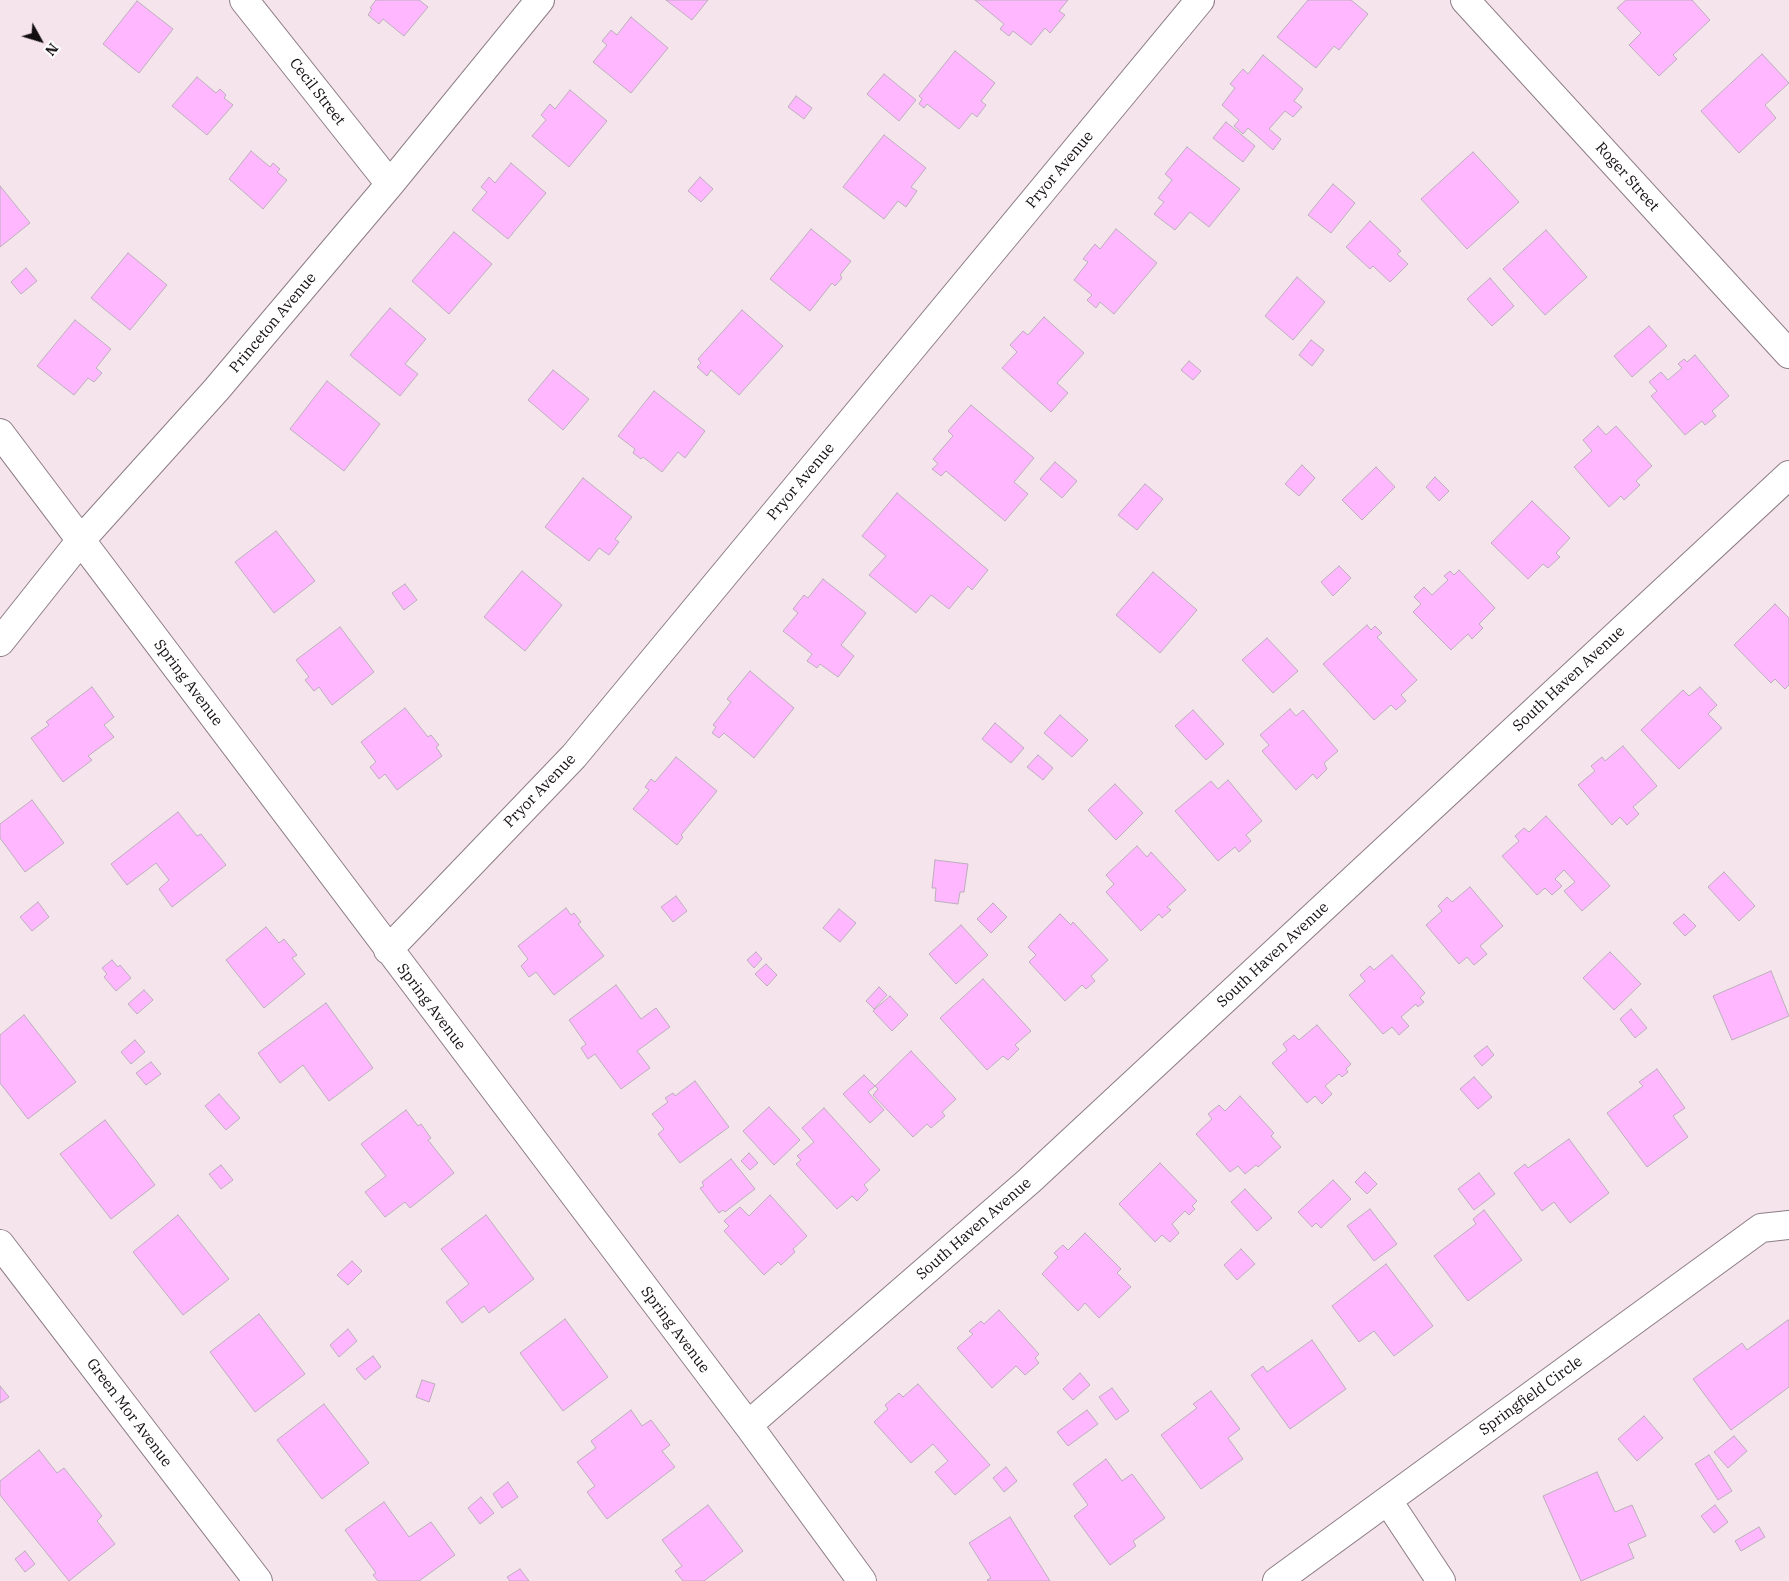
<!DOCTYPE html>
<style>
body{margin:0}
#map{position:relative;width:1789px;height:1581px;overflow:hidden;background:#f5e4ec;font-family:"IBM Plex Serif",serif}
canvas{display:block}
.north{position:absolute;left:15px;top:15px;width:50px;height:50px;-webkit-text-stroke:4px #fff;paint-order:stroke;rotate:129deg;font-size:14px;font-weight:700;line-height:20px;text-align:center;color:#130e10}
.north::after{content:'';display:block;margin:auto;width:18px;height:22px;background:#130e10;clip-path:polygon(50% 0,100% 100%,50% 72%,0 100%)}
</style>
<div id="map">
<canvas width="1789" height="1581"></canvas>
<div class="north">N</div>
</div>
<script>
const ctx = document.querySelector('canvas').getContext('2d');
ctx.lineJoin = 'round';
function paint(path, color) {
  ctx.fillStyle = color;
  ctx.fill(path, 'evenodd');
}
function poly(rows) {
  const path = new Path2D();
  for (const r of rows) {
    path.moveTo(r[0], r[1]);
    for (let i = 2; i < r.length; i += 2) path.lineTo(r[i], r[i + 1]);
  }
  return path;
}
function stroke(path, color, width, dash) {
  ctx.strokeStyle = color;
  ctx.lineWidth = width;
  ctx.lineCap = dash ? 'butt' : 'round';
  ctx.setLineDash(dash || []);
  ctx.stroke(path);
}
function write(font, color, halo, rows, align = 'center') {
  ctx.font = font + ' "IBM Plex Serif",serif';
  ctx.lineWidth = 5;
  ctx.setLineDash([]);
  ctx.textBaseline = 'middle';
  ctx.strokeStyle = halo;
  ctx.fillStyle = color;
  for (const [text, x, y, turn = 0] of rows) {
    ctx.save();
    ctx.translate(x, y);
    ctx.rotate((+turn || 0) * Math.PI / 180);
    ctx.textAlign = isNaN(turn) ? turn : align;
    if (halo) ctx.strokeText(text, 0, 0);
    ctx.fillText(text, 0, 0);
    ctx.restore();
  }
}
const building = poly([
 [376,0,419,0,428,7,404,36,383,19,379,24,368,15,372,9,370,8,376,0],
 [666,0,708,0,692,20,666,0],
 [975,0,1068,0,1059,11,1065,15,1050,33,1045,28,1031,45,1013,31,1009,36,1000,29,1004,24,975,0],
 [1308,0,1351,0,1368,14,1339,50,1334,46,1316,68,1277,37,1308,0],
 [1626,0,1692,0,1710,20,1673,55,1677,59,1659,76,1629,45,1641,33,1617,8,1626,0],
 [137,1,173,29,139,73,103,44,137,1],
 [631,17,668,48,631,93,593,62,607,45,602,41,611,30,617,35,631,17],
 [955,51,995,83,981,101,986,105,977,117,972,113,959,129,927,104,924,108,919,104,922,99,919,96,955,51],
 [1762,54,1789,83,1765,105,1776,118,1739,153,1701,111,1762,54],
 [1263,55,1303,89,1294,101,1302,107,1293,117,1285,111,1269,129,1281,139,1273,150,1248,128,1243,134,1234,126,1239,120,1222,105,1235,88,1230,84,1243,69,1248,74,1263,55],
 [884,74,916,100,899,121,867,94,884,74],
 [197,77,216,93,220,89,226,95,224,98,233,105,207,135,172,106,197,77],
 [570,90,607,121,569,167,532,136,546,120,541,115,550,104,555,109,570,90],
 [796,96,812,108,804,119,788,107,796,96],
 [1226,122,1255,146,1243,162,1213,138,1226,122],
 [884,135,926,168,911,187,917,191,906,207,898,201,884,219,843,187,884,135],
 [1187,147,1240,189,1209,227,1190,212,1175,230,1154,214,1164,202,1158,198,1172,180,1165,174,1187,147],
 [251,151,270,167,273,163,280,169,277,172,287,180,263,209,229,179,251,151],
 [1473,152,1519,202,1467,249,1421,199,1473,152],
 [511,163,546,193,508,239,472,210,487,192,481,187,489,177,495,183,511,163],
 [700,177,713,189,701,202,688,191,700,177],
 [1333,184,1355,203,1331,233,1308,215,1333,184],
 [0,186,30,223,0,247,0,186],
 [1370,221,1401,251,1397,254,1408,264,1390,282,1373,266,1370,269,1346,247,1370,221],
 [811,229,851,261,840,275,842,278,835,286,832,283,810,311,770,279,811,229],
 [1116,229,1157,263,1114,314,1100,302,1096,308,1087,300,1092,295,1074,280,1088,262,1083,259,1095,244,1100,249,1116,229],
 [1546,230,1587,277,1545,315,1503,269,1546,230],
 [454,232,492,264,449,314,412,281,454,232],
 [128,253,167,285,130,330,91,298,128,253],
 [26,268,37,281,21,294,11,282,26,268],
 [1297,277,1325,302,1293,340,1265,316,1297,277],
 [1490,278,1514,306,1492,326,1467,299,1490,278],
 [390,308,426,339,405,364,418,374,400,396,350,355,390,308],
 [742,310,783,346,739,395,711,370,707,376,697,367,701,363,698,359,742,310],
 [1044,317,1084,353,1057,383,1068,393,1051,412,1002,368,1017,352,1010,345,1023,331,1028,335,1044,317],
 [75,320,111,349,96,368,102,373,94,382,88,378,74,395,37,366,75,320],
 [1649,326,1667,346,1632,377,1614,356,1649,326],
 [1311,340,1324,350,1312,366,1299,355,1311,340],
 [1695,355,1729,396,1712,411,1716,416,1705,425,1702,421,1685,435,1651,396,1657,391,1649,382,1661,372,1668,380,1682,368,1678,364,1684,359,1687,362,1695,355],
 [1189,361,1201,371,1193,380,1181,370,1189,361],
 [553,370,589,399,563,430,528,400,553,370],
 [327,381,380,424,344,471,290,429,327,381],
 [654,391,705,431,685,458,678,452,662,472,643,457,641,459,633,453,635,449,618,436,654,391],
 [971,405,1034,458,1014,482,1028,494,1005,521,946,471,941,476,932,469,938,464,933,459,953,436,948,431,971,405],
 [1598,426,1606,435,1616,426,1652,466,1636,481,1640,485,1624,500,1621,496,1609,507,1574,467,1592,451,1583,440,1598,426],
 [1055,462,1077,481,1062,498,1040,479,1055,462],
 [1302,465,1315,478,1299,496,1285,484,1302,465],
 [1376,467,1395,487,1362,520,1342,500,1376,467],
 [1435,477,1449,491,1439,501,1426,487,1435,477],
 [583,478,632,517,615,539,619,542,609,555,599,548,589,561,545,527,583,478],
 [1145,484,1163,499,1137,530,1118,515,1145,484],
 [897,493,988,570,972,590,968,586,949,609,931,595,916,613,869,575,886,556,862,536,897,493],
 [1532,501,1570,538,1556,553,1560,557,1548,568,1543,564,1528,579,1491,543,1532,501],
 [276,531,315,581,274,613,235,562,276,531],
 [1339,566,1351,578,1333,596,1321,582,1339,566],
 [1459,570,1495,608,1479,624,1483,628,1472,639,1468,634,1451,650,1413,612,1421,604,1414,597,1424,587,1432,595,1448,580,1444,576,1450,571,1454,575,1459,570],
 [522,571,562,605,525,651,484,617,522,571],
 [1153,572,1197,610,1160,653,1116,615,1153,572],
 [823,579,866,613,841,645,854,656,838,677,820,664,817,668,807,661,812,654,783,631,798,613,793,609,804,595,808,598,823,579],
 [405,584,417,600,404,610,392,593,405,584],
 [1775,604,1789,618,1789,685,1785,689,1775,679,1771,683,1734,645,1775,604],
 [1367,625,1371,630,1375,626,1382,633,1377,637,1417,680,1401,695,1406,701,1396,710,1391,705,1374,720,1323,664,1367,625],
 [340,627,374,672,332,705,319,687,314,691,305,680,309,677,296,660,340,627],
 [1267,638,1298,671,1273,693,1242,660,1267,638],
 [750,671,794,708,754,758,724,733,719,738,712,733,716,727,713,725,731,702,727,699,750,671],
 [92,687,114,717,104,725,114,737,88,756,92,760,63,782,31,738,49,725,46,722,92,687],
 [1700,687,1717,705,1708,714,1722,728,1679,769,1641,730,1683,690,1689,696,1700,687],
 [405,708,428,737,431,735,439,745,436,747,442,756,397,790,385,774,379,779,370,767,376,762,361,742,405,708],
 [1290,709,1296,716,1303,710,1338,751,1324,763,1327,769,1317,779,1313,774,1296,790,1262,751,1269,745,1260,735,1290,709],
 [1193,710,1224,744,1206,760,1175,726,1193,710],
 [1060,715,1088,740,1072,757,1044,733,1060,715],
 [995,723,1024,748,1011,763,982,739,995,723],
 [1623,746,1657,786,1633,807,1639,814,1627,825,1620,817,1612,825,1578,785,1595,771,1591,766,1602,757,1605,761,1623,746],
 [1038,755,1053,768,1043,780,1027,767,1038,755],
 [676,757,717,791,681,835,683,837,677,845,633,809,649,790,645,787,651,779,655,782,676,757],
 [1228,780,1262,821,1246,835,1251,841,1239,852,1235,847,1218,861,1175,811,1211,781,1218,789,1228,780],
 [1115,784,1143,813,1116,840,1088,810,1115,784],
 [32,800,64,843,25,872,0,838,0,824,32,800],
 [178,812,197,836,201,834,226,865,172,907,159,889,169,880,156,863,127,885,111,864,178,812],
 [1546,816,1610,886,1582,911,1564,891,1575,882,1564,870,1555,879,1562,886,1552,895,1545,888,1537,895,1502,856,1519,841,1515,836,1524,828,1529,832,1546,816],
 [1137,846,1147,857,1151,852,1186,890,1167,907,1171,910,1162,918,1159,914,1141,931,1106,892,1114,884,1106,875,1137,846],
 [935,860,968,864,964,892,960,892,958,904,935,901,936,888,932,888,935,860],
 [1724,872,1755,906,1739,921,1708,887,1724,872],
 [1470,887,1503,926,1480,946,1487,954,1474,965,1467,957,1459,964,1426,925,1442,911,1438,906,1447,897,1452,902,1470,887],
 [676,896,687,911,673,922,661,907,676,896],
 [38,902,49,917,32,931,20,917,38,902],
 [993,903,1007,917,991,933,977,919,993,903],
 [566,908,571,915,574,913,581,922,578,924,604,956,554,995,536,972,529,977,521,966,528,959,518,946,566,908],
 [839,909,856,923,840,942,823,928,839,909],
 [1060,914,1071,925,1073,922,1108,960,1091,976,1095,981,1086,989,1082,985,1065,1001,1029,962,1036,955,1028,947,1060,914],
 [1684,914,1696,926,1685,936,1673,923,1684,914],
 [961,925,988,955,956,984,929,954,961,925],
 [266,927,279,943,284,939,297,955,292,958,305,974,264,1008,226,960,266,927],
 [756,952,762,959,754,968,747,960,756,952],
 [1610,952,1641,984,1614,1010,1583,978,1610,952],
 [1392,955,1425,993,1420,998,1424,1002,1418,1007,1416,1004,1401,1017,1409,1026,1399,1035,1392,1027,1383,1034,1349,995,1365,981,1360,975,1370,966,1374,970,1392,955],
 [112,960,118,967,120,965,131,978,116,991,104,977,107,974,102,968,112,960],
 [766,964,777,975,767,986,755,974,766,964],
 [1771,971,1789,1016,1732,1040,1713,996,1771,971],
 [983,979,1031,1031,1015,1045,1019,1049,1008,1060,1003,1056,987,1070,940,1018,983,979],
 [616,985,641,1019,656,1008,670,1027,637,1051,650,1068,621,1089,595,1054,588,1059,581,1048,586,1044,569,1020,616,985],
 [879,987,887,995,874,1009,866,1001,879,987],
 [144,990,153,1000,137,1014,128,1004,144,990],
 [890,996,908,1015,892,1031,873,1011,890,996],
 [326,1003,373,1068,329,1101,303,1065,280,1083,258,1053,326,1003],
 [1631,1009,1647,1028,1635,1038,1620,1019,1631,1009],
 [24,1015,76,1082,28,1119,0,1083,0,1035,24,1015],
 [1317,1025,1351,1064,1346,1069,1348,1072,1342,1077,1339,1074,1325,1086,1332,1094,1322,1104,1315,1096,1307,1103,1272,1063,1287,1050,1283,1044,1294,1035,1299,1040,1317,1025],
 [135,1040,145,1052,131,1064,121,1052,135,1040],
 [1487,1046,1494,1055,1482,1066,1474,1056,1487,1046],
 [911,1051,956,1099,942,1112,945,1116,931,1128,927,1124,913,1137,873,1095,878,1089,875,1086,911,1051],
 [151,1062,161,1074,146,1085,136,1073,151,1062],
 [1657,1069,1685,1108,1673,1116,1688,1137,1647,1167,1607,1113,1643,1086,1639,1082,1657,1069],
 [864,1075,875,1086,868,1092,884,1110,870,1123,843,1094,864,1075],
 [1474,1077,1492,1097,1478,1109,1460,1089,1474,1077],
 [695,1081,729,1127,680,1163,658,1134,664,1129,652,1114,668,1102,665,1098,673,1093,675,1096,695,1081],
 [219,1094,240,1118,226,1130,205,1106,219,1094],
 [1240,1096,1274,1133,1271,1136,1281,1147,1258,1167,1256,1165,1245,1174,1238,1166,1230,1172,1196,1134,1212,1119,1208,1114,1219,1105,1225,1111,1240,1096],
 [769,1107,800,1140,774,1165,743,1131,769,1107],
 [824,1108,880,1170,864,1185,868,1190,857,1201,852,1196,837,1209,796,1164,801,1160,797,1156,814,1142,802,1128,824,1108],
 [406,1110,418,1126,421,1124,431,1138,428,1140,454,1173,410,1208,405,1202,385,1217,365,1192,386,1176,361,1144,406,1110],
 [105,1120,155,1185,111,1219,60,1154,105,1120],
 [1569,1139,1609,1193,1570,1223,1554,1202,1542,1211,1514,1173,1525,1164,1528,1168,1569,1139],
 [749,1153,758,1163,750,1170,741,1161,749,1153],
 [731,1159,755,1189,725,1212,723,1210,719,1213,700,1188,704,1186,702,1182,731,1159],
 [1160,1163,1197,1201,1192,1206,1195,1209,1189,1215,1185,1211,1172,1224,1179,1233,1170,1242,1162,1235,1155,1242,1119,1204,1160,1163],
 [221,1165,233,1180,221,1189,209,1174,221,1165],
 [1365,1172,1377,1184,1367,1194,1355,1182,1365,1172],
 [1479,1173,1495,1194,1474,1210,1458,1189,1479,1173],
 [1333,1180,1351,1199,1321,1228,1316,1223,1312,1227,1298,1212,1333,1180],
 [1245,1189,1272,1218,1257,1231,1231,1202,1245,1189],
 [770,1195,807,1236,793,1249,795,1252,781,1265,778,1262,764,1275,724,1231,729,1226,724,1221,740,1207,749,1216,770,1195],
 [1370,1209,1397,1244,1374,1261,1347,1226,1370,1209],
 [1484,1210,1522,1260,1468,1301,1434,1256,1476,1224,1473,1219,1484,1210],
 [178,1215,229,1279,183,1315,133,1252,178,1215],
 [486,1215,534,1279,489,1313,484,1306,462,1323,446,1302,469,1284,441,1249,486,1215],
 [1085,1233,1121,1269,1117,1273,1131,1287,1099,1318,1085,1303,1078,1311,1042,1274,1058,1257,1054,1253,1063,1245,1068,1250,1085,1233],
 [1241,1249,1255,1264,1237,1280,1224,1265,1241,1249],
 [352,1261,362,1271,348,1285,337,1275,352,1261],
 [1386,1264,1433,1326,1394,1356,1374,1331,1359,1342,1332,1306,1386,1264],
 [999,1310,1039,1354,1035,1358,1039,1363,1025,1375,1016,1366,992,1388,957,1348,973,1334,969,1331,981,1321,984,1324,999,1310],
 [259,1314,305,1374,255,1412,210,1352,259,1314],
 [565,1319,608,1377,563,1411,520,1353,565,1319],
 [1788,1320,1789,1322,1789,1387,1731,1430,1693,1379,1742,1343,1747,1350,1788,1320],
 [348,1329,357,1341,339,1357,330,1345,348,1329],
 [1312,1340,1346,1389,1290,1429,1251,1375,1263,1366,1267,1372,1312,1340],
 [373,1356,381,1367,365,1380,356,1369,373,1356],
 [1080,1373,1090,1385,1073,1400,1063,1389,1080,1373],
 [422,1380,435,1384,429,1402,416,1397,422,1380],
 [918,1384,990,1465,955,1495,935,1472,948,1461,933,1444,911,1463,874,1422,888,1409,885,1405,899,1393,903,1397,918,1384],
 [0,1386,9,1397,0,1403,0,1386],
 [1112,1388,1129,1411,1116,1420,1099,1397,1112,1388],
 [1211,1391,1240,1429,1228,1438,1243,1459,1201,1489,1161,1435,1197,1408,1193,1404,1211,1391],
 [324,1404,369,1463,322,1499,277,1440,324,1404],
 [631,1410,642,1426,651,1420,670,1445,662,1451,675,1467,607,1519,587,1492,595,1486,577,1462,596,1448,591,1441,631,1410],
 [1087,1410,1098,1424,1068,1446,1057,1432,1087,1410],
 [1644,1416,1663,1438,1637,1461,1618,1439,1644,1416],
 [1734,1436,1747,1451,1728,1468,1714,1452,1734,1436],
 [39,1450,57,1473,64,1468,102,1516,97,1521,115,1544,69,1581,0,1495,0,1481,39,1450],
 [1709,1455,1732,1491,1718,1500,1695,1464,1709,1455],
 [1106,1459,1122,1481,1132,1474,1165,1518,1133,1541,1136,1546,1110,1565,1074,1516,1088,1505,1073,1484,1106,1459],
 [1006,1467,1017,1481,1004,1492,993,1478,1006,1467],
 [1597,1472,1615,1512,1632,1505,1646,1536,1628,1544,1634,1558,1581,1581,1543,1496,1597,1472],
 [508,1482,518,1497,502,1508,493,1494,508,1482],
 [481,1497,494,1513,480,1524,468,1508,481,1497],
 [384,1502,409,1537,431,1522,455,1555,419,1581,378,1581,373,1575,376,1573,345,1530,384,1502],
 [708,1505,743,1551,704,1581,683,1581,675,1571,682,1566,662,1540,708,1505],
 [1715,1505,1728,1522,1714,1533,1701,1516,1715,1505],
 [1010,1517,1050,1581,988,1581,987,1580,991,1578,969,1543,1010,1517],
 [1759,1527,1765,1537,1741,1551,1735,1541,1759,1527],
 [25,1551,35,1564,25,1572,15,1559,25,1551],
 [520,1569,529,1581,510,1581,507,1577,520,1569]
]);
paint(building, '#ffb8ff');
stroke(building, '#baaeba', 1);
const minor = poly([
 [244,0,390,184],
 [1465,0,1789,354],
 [0,433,748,1425,862,1581],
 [0,642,81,540,216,390,390,184,540,0],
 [388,950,574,756,1200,0],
 [0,1244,258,1581],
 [748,1425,1029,1181,1789,475],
 [1388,1501,1441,1581],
 [1277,1581,1761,1228,1789,1225]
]);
stroke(minor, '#8d7d85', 30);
stroke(minor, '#fff', 28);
write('15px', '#130e10', '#fff', [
 ["Cecil Street",317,92,52],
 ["Pryor Avenue",1060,170,-50],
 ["Roger Street",1627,177,48],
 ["Princeton Avenue",273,323,-50],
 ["Pryor Avenue",801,482,-50],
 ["South Haven Avenue",1569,679,-43],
 ["Spring Avenue",188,683,53],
 ["Pryor Avenue",540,791,-46],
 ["South Haven Avenue",1273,955,-43],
 ["Spring Avenue",431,1007,53],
 ["South Haven Avenue",974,1229,-41],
 ["Spring Avenue",675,1330,53],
 ["Springfield Circle",1531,1396,-36],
 ["Green Mor Avenue",129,1413,53]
]);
</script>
